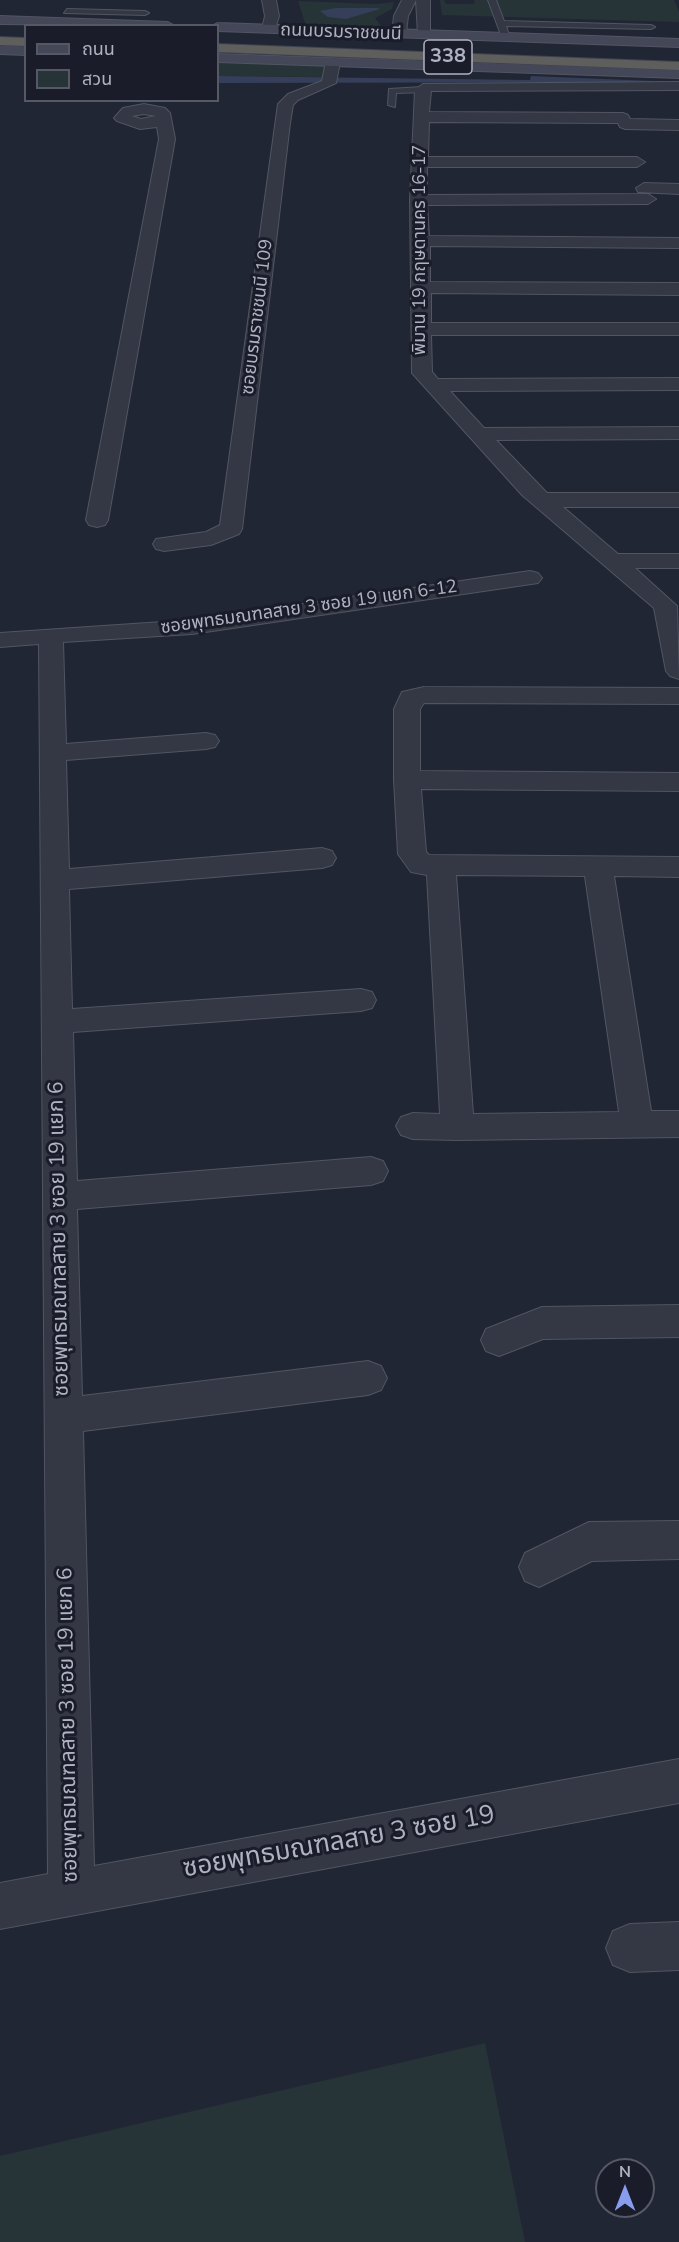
<!DOCTYPE html>
<meta charset="utf-8">
<style>
body{margin:0}
#map{position:relative;width:679px;height:2242px;overflow:hidden;background:#212634;font-family:"Nunito Sans","Noto Sans Thai",sans-serif}
canvas{display:block}
.legend{position:absolute;left:24px;top:24px;width:195px;height:78px;box-sizing:border-box;background:#1a1d29;border:2px solid #555966;margin:0;padding:8px 10px;list-style:none;font-size:18px;color:#aeb2c1}
.legend li{display:flex;align-items:center;gap:12px;height:30px}
.legend b{width:30px;border:2px solid #555966}
.north{position:absolute;left:595px;top:2158px;width:60px;height:60px;box-sizing:border-box;background:#1a1d29;border:2px solid #555966;border-radius:50%;rotate:0deg;font-size:16px;font-weight:700;line-height:24px;text-align:center;color:#aeb2c1}
.north::after{content:'';display:block;margin:auto;width:21px;height:27px;background:#889ded;clip-path:polygon(50% 0,100% 100%,50% 72%,0 100%)}
</style>
<div id="map">
<canvas width="679" height="2242"></canvas>
<ul class="legend">
<li><b style="height:8px;background:#434757"></b>ถนน</li>
<li><b style="height:16px;background:#263438"></b>สวน</li>
</ul>
<div class="north">N</div>
</div>
<script>
const ctx = document.querySelector('canvas').getContext('2d');
ctx.lineJoin = 'round';
function paint(path, color) {
  ctx.fillStyle = color;
  ctx.fill(path, 'evenodd');
}
function poly(rows) {
  const path = new Path2D();
  for (const r of rows) {
    path.moveTo(r[0], r[1]);
    for (let i = 2; i < r.length; i += 2) path.lineTo(r[i], r[i + 1]);
  }
  return path;
}
function stroke(path, color, width, dash) {
  ctx.strokeStyle = color;
  ctx.lineWidth = width;
  ctx.lineCap = dash ? 'butt' : 'round';
  ctx.setLineDash(dash || []);
  ctx.stroke(path);
}
function write(font, color, halo, rows, align = 'center') {
  ctx.font = font + ' "Nunito Sans","Noto Sans Thai",sans-serif';
  ctx.lineWidth = 6;
  ctx.setLineDash([]);
  ctx.textBaseline = 'middle';
  ctx.strokeStyle = halo;
  ctx.fillStyle = color;
  for (const [text, x, y, turn = 0] of rows) {
    ctx.save();
    ctx.translate(x, y);
    ctx.rotate((+turn || 0) * Math.PI / 180);
    ctx.textAlign = isNaN(turn) ? turn : align;
    if (halo) ctx.strokeText(text, 0, 0);
    ctx.fillText(text, 0, 0);
    ctx.restore();
  }
}
paint(poly([
 [440,0,444,0,446,4,475,4,474,0,674,0,679,12,679,22,442,15],
 [298,1,377,4,394,2,392,9,375,18,381,26,306,26],
 [218,61,326,65,324,77,218,76],
 [485,2043,525,2242,0,2242,0,2156]
]), '#263438');
paint(poly([
 [336,8,377,8,380,9,346,19,328,17,320,11],
 [218,76,530,80,531,76,677,82,218,83]
]), '#363f5a');
const service = poly([
 [488,0,496,0,504,21,651,25,655,27,651,29,506,26,509,35,505,37,501,35,488,0],
 [67,9,145,11,149,13,145,15,64,13,67,9],
 [422,87,425,88,425,92,396,93,395,107,388,105,389,89,422,87]
]);
const minor = poly([
 [262,0,276,0,279,16,274,32,264,32,262,29,265,16,262,0],
 [402,0,416,0,408,16,406,33,399,37,392,33,394,16,402,0],
 [416,0,430,0,430,37,425,38,418,34,416,0],
 [333,58,340,62,336,83,298,100,293,105,290,123,242,529,239,534,211,545,164,551,156,549,153,544,156,539,206,532,220,525,278,104,288,94,322,81,326,62,333,58],
 [679,82,679,90,431,91,429,112,623,113,628,115,630,119,679,120,679,130,625,129,620,127,618,123,429,122,428,157,637,157,645,162,637,167,427,167,427,195,648,194,656,199,648,204,427,205,429,236,679,238,679,248,430,246,430,282,679,283,679,295,431,293,431,323,679,323,679,335,431,335,432,372,438,379,679,378,679,390,450,391,484,428,679,427,679,439,496,440,547,493,679,493,679,507,563,507,618,554,679,554,679,568,635,568,677,606,679,679,670,676,666,671,654,608,522,495,412,373,410,200,415,90,423,84,679,82],
 [144,104,165,108,170,113,175,139,108,520,105,525,97,527,89,525,86,520,159,139,157,127,140,129,117,121,114,118,123,108,144,104],
 [144,114,156,116,141,119,132,116,144,114],
 [644,183,679,184,679,194,638,192,636,188,644,183],
 [530,571,538,573,542,578,538,583,192,634,63,642,66,744,206,733,215,735,219,741,215,747,206,749,66,760,69,869,322,848,332,851,336,858,332,865,322,868,69,889,72,1009,361,989,372,992,376,1000,372,1008,361,1011,73,1032,77,1181,371,1157,383,1161,388,1171,383,1181,371,1185,77,1209,82,1396,368,1361,381,1366,387,1378,381,1390,368,1395,83,1431,94,1866,679,1759,679,1803,0,1929,0,1883,48,1874,39,644,0,647,0,633,192,620,530,571],
 [424,687,679,688,679,704,424,703,420,709,420,771,679,773,679,791,421,789,426,852,429,855,679,857,679,877,614,876,651,1111,679,1111,679,1137,457,1140,413,1139,401,1135,396,1126,401,1117,413,1113,440,1114,427,875,411,872,398,854,394,780,394,709,402,692,424,687],
 [456,875,585,876,619,1112,473,1114,456,875],
 [679,1305,679,1337,543,1339,499,1356,486,1351,481,1340,486,1329,542,1307,679,1305],
 [679,1521,679,1559,592,1561,539,1587,525,1581,519,1567,525,1553,589,1522,679,1521],
 [679,1922,679,1970,630,1972,613,1965,606,1948,613,1931,630,1924,679,1922]
]);
const secondary = poly([
 [0,16,168,22,175,26,0,24,0,16],
 [218,23,679,39,679,47,218,31,218,26,212,26,218,23],
 [0,46,26,47,26,55,0,54,0,46],
 [218,54,679,70,679,78,218,62,218,54]
]);
const trunk = poly([
 [0,37,26,38,26,46,0,45,0,37],
 [218,44,679,62,679,70,218,52,218,44]
]);
stroke(service, '#525562', 2);
stroke(minor, '#525562', 2);
stroke(secondary, '#525562', 2);
stroke(trunk, '#3f424f', 2);
paint(service, '#343845');
paint(minor, '#343845');
paint(secondary, '#434757');
paint(trunk, '#5e5e5c');
write('18px', '#aeb2c1', '#1a1d29', [
 ["ถนนบรมราชชนนี",341,33,2],
 ["พิมาน 19 กฤษดานคร 16-17",421,250,-90],
 ["ซอยบรมราชชนนี 109",258,317,-83],
 ["ซอยพุทธมณฑลสาย 3 ซอย 19 แยก 6-12",309,608,-8]
]);
for (const [x, y, w] of [
 [448,57,48]
]) {
  const box = new Path2D();
  box.roundRect(x - w / 2, y - 17, w, 34, 4.5);
  ctx.fillStyle = '#1a1d29';
  ctx.fill(box);
  stroke(box, '#aeb2c1', 1.5);
}
write('bold 20px', '#aeb2c1', null, [
 ["338",448,57]
]);
write('21px', '#aeb2c1', '#1a1d29', [
 ["ซอยพุทธมณฑลสาย 3 ซอย 19 แยก 6",60,1239,-91],
 ["ซอยพุทธมณฑลสาย 3 ซอย 19 แยก 6",69,1725,-91]
]);
write('26px', '#aeb2c1', '#1a1d29', [
 ["ซอยพุทธมณฑลสาย 3 ซอย 19",339,1843,-10]
]);
</script>
